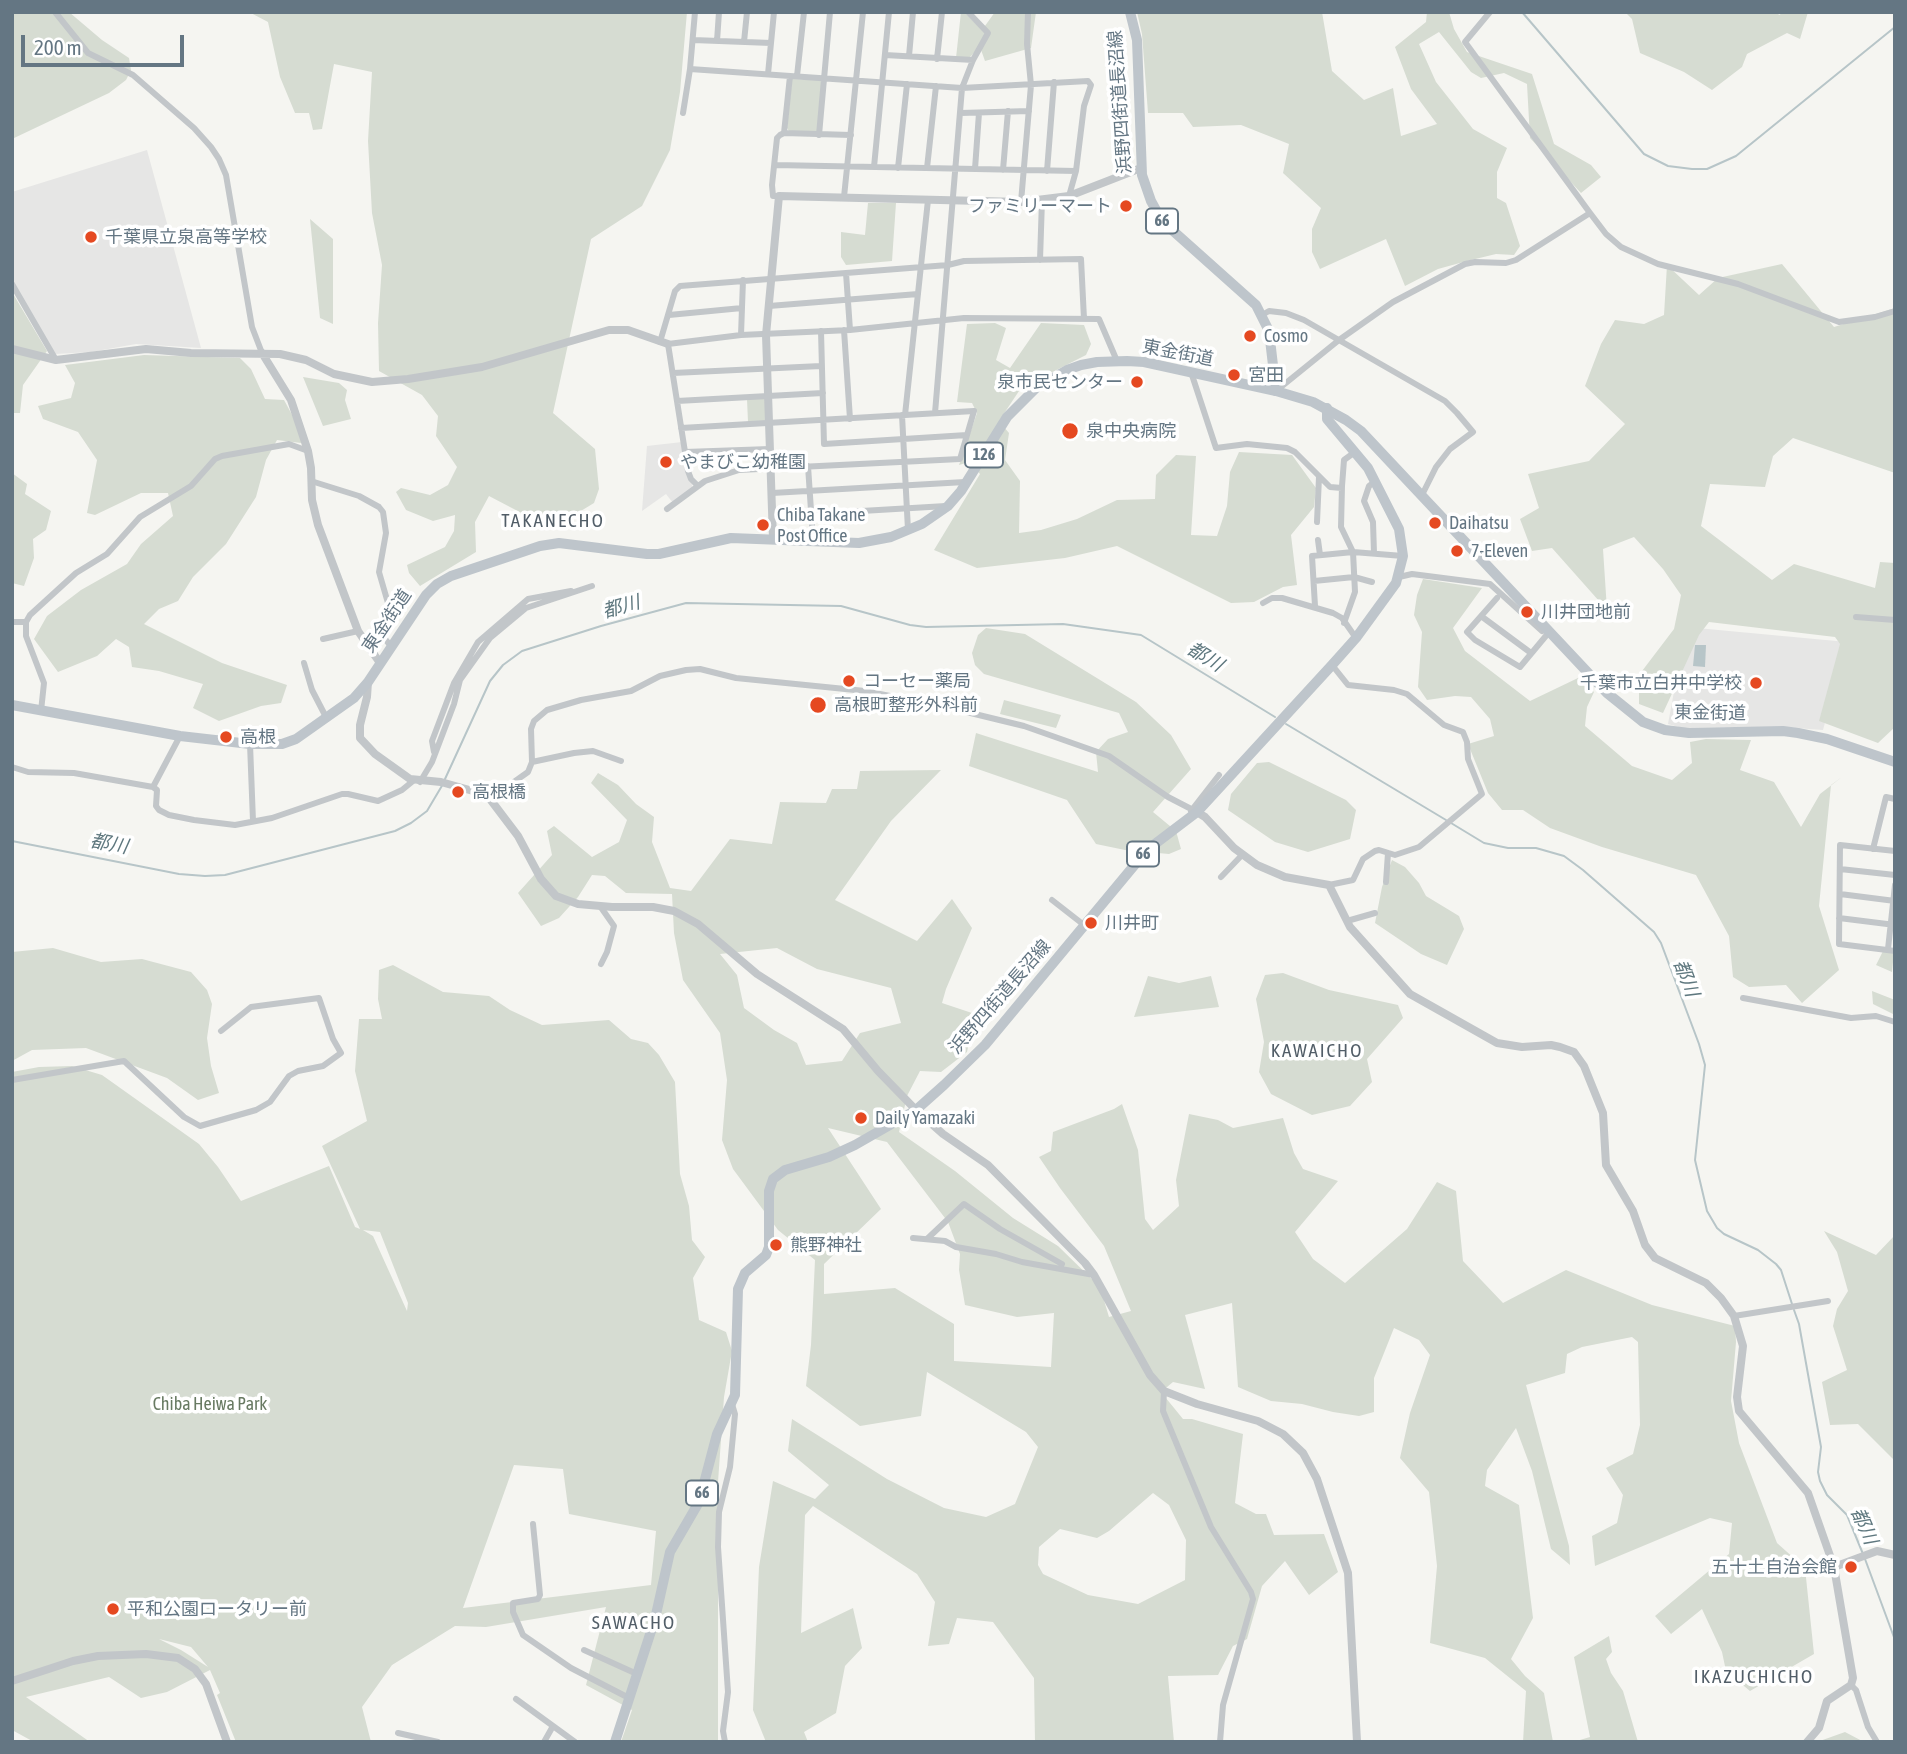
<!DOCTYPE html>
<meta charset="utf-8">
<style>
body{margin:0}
#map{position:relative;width:1907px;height:1754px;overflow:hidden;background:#f5f5f1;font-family:"Asap Condensed",sans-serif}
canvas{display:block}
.frame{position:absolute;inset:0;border:14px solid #647683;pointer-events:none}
.scale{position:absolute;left:21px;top:35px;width:163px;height:32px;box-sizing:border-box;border:4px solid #647683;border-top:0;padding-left:9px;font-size:21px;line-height:24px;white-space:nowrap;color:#647683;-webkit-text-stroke:5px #fff;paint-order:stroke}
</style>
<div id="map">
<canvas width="1907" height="1754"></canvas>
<div class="frame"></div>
<div class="scale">200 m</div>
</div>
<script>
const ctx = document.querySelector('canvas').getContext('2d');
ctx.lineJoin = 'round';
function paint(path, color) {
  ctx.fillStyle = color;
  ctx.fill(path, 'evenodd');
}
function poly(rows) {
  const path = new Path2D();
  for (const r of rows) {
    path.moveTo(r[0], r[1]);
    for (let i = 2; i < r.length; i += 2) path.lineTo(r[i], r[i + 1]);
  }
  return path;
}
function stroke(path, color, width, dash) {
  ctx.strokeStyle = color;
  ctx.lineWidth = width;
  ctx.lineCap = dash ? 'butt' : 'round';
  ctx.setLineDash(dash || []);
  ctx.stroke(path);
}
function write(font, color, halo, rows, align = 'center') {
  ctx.font = font + ' "Asap Condensed","Noto Sans JP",sans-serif';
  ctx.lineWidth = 7;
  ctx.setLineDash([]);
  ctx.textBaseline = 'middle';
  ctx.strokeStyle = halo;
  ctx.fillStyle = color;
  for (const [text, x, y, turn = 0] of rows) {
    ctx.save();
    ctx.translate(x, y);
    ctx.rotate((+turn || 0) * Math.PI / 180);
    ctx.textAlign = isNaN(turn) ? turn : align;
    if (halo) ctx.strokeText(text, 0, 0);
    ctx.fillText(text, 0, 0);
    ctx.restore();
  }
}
paint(poly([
 [147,150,201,348,136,344,91,352,55,354,12,281,12,192],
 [682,442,693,489,673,503,666,494,642,511,647,446],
 [1686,627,1847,642,1823,730,1782,727,1682,728,1668,724]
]), '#e6e6e5');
paint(poly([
 [12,12,69,12,102,40,129,58,131,70,126,80,109,93,12,139],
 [249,12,687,12,680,92,670,150,642,206,591,239,553,413,595,449,599,489,594,503,561,523,531,518,489,496,475,522,476,552,420,586,409,573,407,565,445,547,454,531,455,515,433,521,406,510,396,492,401,488,430,495,448,485,457,467,436,436,438,416,422,395,379,371,378,323,382,265,372,213,368,141,372,72,334,64,322,129,313,130,309,113,295,113,280,77,268,22],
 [961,12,964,12,982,30,995,12,1036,12,1031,48,985,61,980,47,968,59,956,58],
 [1137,12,1322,12,1332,71,1364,100,1393,88,1401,136,1437,124,1411,89,1395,47,1426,22,1427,12,1449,12,1454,29,1467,52,1532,74,1554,144,1591,165,1601,177,1581,193,1530,138,1527,84,1504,73,1481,78,1471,72,1439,32,1419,44,1436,82,1473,129,1507,148,1497,172,1497,198,1506,203,1520,246,1514,255,1496,254,1467,261,1438,269,1405,286,1386,239,1320,269,1312,252,1312,229,1321,208,1283,173,1289,144,1241,125,1193,127,1183,113,1148,113,1142,34],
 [1625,12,1773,12,1780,15,1781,12,1808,12,1800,39,1787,33,1747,54,1742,67,1712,90,1684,72,1640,53,1632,19],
 [792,79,820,80,823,84,818,130,814,133,789,131,787,128],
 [868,203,896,203,892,261,846,265,841,257,841,232,865,235],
 [310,219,333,239,333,324,320,318],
 [1782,264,1834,327,1895,308,1895,473,1793,438,1773,456,1765,487,1710,484,1701,526,1772,580,1794,564,1875,588,1880,562,1895,563,1895,727,1878,743,1819,721,1840,644,1835,637,1709,622,1699,635,1663,713,1639,704,1639,675,1674,629,1681,595,1663,569,1634,537,1603,549,1607,610,1552,548,1532,551,1520,519,1539,508,1528,474,1589,461,1625,424,1585,386,1601,344,1615,320,1644,324,1664,315,1667,265,1699,295,1718,278],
 [12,292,47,351,23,385,20,413,12,413],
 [995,323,1006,328,996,360,1010,368,1041,323,1084,325,1091,344,1086,355,1021,388,999,421,1009,433,1005,460,1020,481,1019,533,1041,530,1077,519,1117,500,1155,499,1156,475,1176,455,1196,456,1191,535,1217,536,1227,506,1230,472,1239,452,1292,455,1316,488,1314,507,1291,535,1297,585,1283,587,1254,602,1231,603,1117,546,1065,558,977,568,934,550,980,474,969,462,959,465,977,413,972,403,957,402,967,324],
 [144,355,240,358,251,369,265,399,284,400,303,435,301,443,277,440,266,460,256,497,226,544,193,577,178,601,159,609,144,624,222,663,287,685,281,703,261,706,219,721,193,708,203,684,159,671,132,667,129,647,116,639,97,656,58,672,34,639,47,616,81,590,127,564,141,544,173,516,168,493,141,493,95,515,87,513,97,460,78,432,43,419,38,406,71,398,75,383,65,365],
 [303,377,339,383,347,390,345,400,351,419,323,426],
 [767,398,768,421,748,422,747,399],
 [12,473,27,484,25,494,51,511,46,530,33,539,34,558,24,586,12,583],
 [1423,579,1482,588,1453,628,1465,651,1530,701,1578,678,1594,692,1587,707,1585,726,1632,766,1672,780,1692,763,1690,742,1706,739,1751,740,1740,770,1774,782,1801,827,1820,794,1842,777,1831,785,1819,906,1839,970,1802,1003,1786,985,1749,987,1733,977,1729,936,1696,875,1602,847,1550,828,1523,810,1502,810,1488,793,1468,744,1494,736,1490,719,1471,697,1455,696,1427,700,1418,687,1422,632,1414,615,1417,595],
 [986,628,1025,634,1136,702,1171,735,1191,769,1153,812,1176,831,1181,849,1169,854,1125,850,1096,844,1067,800,969,766,976,733,1098,772,1096,752,1108,739,1128,732,1119,713,984,674,975,665,972,653,978,635],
 [1004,700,1061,715,1056,728,1000,714],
 [1269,762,1346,800,1356,810,1350,839,1308,852,1275,842,1228,810,1231,794,1257,763],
 [941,770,891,821,835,900,917,941,952,899,972,928,946,989,942,1003,975,1014,967,1052,941,1072,920,1071,907,1096,899,1132,955,1171,1013,1218,1058,1246,1100,1287,1109,1317,1131,1311,1104,1246,1060,1188,1039,1157,1051,1151,1053,1132,1114,1109,1122,1104,1138,1150,1145,1219,1153,1230,1179,1206,1176,1180,1189,1114,1218,1120,1233,1128,1283,1118,1294,1153,1303,1169,1338,1181,1295,1232,1313,1259,1345,1283,1407,1229,1437,1182,1456,1191,1463,1261,1503,1303,1566,1270,1652,1305,1735,1326,1736,1342,1731,1401,1739,1443,1777,1543,1805,1568,1814,1654,1750,1691,1726,1671,1722,1652,1702,1609,1671,1634,1655,1616,1729,1554,1732,1523,1710,1518,1595,1566,1592,1536,1617,1523,1623,1495,1606,1468,1633,1454,1640,1425,1638,1342,1632,1337,1582,1347,1567,1354,1565,1373,1526,1385,1569,1546,1570,1565,1551,1549,1532,1471,1516,1428,1487,1470,1485,1486,1519,1505,1533,1618,1511,1659,1525,1676,1544,1693,1553,1742,1523,1742,1526,1691,1485,1658,1430,1643,1437,1566,1429,1492,1400,1458,1410,1413,1430,1355,1419,1340,1394,1328,1374,1378,1374,1412,1359,1416,1333,1412,1302,1404,1271,1401,1238,1387,1232,1303,1185,1315,1205,1389,1173,1382,1161,1392,1183,1419,1192,1419,1243,1434,1235,1503,1256,1514,1266,1514,1274,1535,1324,1534,1338,1572,1309,1595,1285,1561,1262,1586,1247,1639,1233,1646,1218,1675,1168,1676,1174,1742,1035,1742,1034,1678,993,1622,957,1618,949,1644,928,1646,935,1602,917,1574,813,1506,805,1515,801,1633,853,1608,862,1648,845,1666,836,1713,804,1732,808,1742,766,1742,753,1710,759,1567,773,1481,815,1499,829,1485,788,1451,792,1419,887,1479,944,1508,986,1517,1015,1504,1038,1447,1026,1432,927,1372,921,1416,860,1426,806,1386,811,1345,815,1260,778,1230,733,1169,722,1140,727,1080,720,1033,683,980,674,933,672,894,626,893,605,876,592,875,578,897,559,918,541,926,518,893,552,855,547,831,554,826,592,857,619,842,627,820,591,783,598,773,618,785,636,804,654,817,652,842,670,888,691,891,730,839,772,844,780,802,826,803,832,789,857,789,860,771],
 [777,948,817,969,891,988,901,1023,860,1033,842,1061,806,1065,797,1043,774,1030,744,1008,737,975,720,954],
 [828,1128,887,1142,948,1222,960,1254,959,1270,965,1305,1017,1317,1054,1313,1051,1367,954,1361,954,1324,895,1288,824,1294,824,1264,881,1209],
 [1153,1493,1169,1505,1186,1540,1185,1580,1138,1604,1088,1595,1043,1574,1038,1565,1039,1547,1060,1529,1097,1538,1109,1531],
 [1392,860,1405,867,1419,883,1426,896,1459,916,1464,929,1447,965,1421,954,1375,923,1382,887],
 [53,948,101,962,142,959,191,972,207,990,212,1004,207,1038,211,1066,219,1093,198,1100,167,1078,86,1048,32,1050,12,1061,12,952],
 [1883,951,1894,952,1892,972,1876,965],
 [393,965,443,992,489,996,510,1010,542,1025,609,1020,631,1039,648,1043,659,1055,675,1082,680,1174,689,1206,692,1240,705,1257,693,1278,699,1320,726,1332,732,1351,724,1397,718,1482,718,1742,621,1742,632,1710,586,1685,606,1607,486,1627,455,1626,392,1665,362,1707,371,1742,236,1742,217,1695,220,1693,210,1670,167,1692,141,1698,109,1677,26,1697,90,1742,34,1742,12,1730,12,1072,39,1067,72,1066,102,1075,199,1144,218,1167,241,1201,329,1166,355,1227,360,1229,322,1146,367,1121,355,1071,359,1019,382,1019,378,999,379,970],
 [363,1230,380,1232,408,1303,407,1311,373,1236],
 [514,1465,563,1469,569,1514,656,1531,651,1585,463,1608],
 [159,1639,191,1647,208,1667,181,1650],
 [1283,973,1329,990,1398,1005,1403,1018,1367,1059,1372,1082,1350,1106,1312,1115,1271,1094,1259,1072,1264,1042,1256,999,1265,975],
 [1148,976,1179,983,1211,976,1219,1007,1134,1017],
 [1872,991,1895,1000,1895,1015,1873,1004],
 [1824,1231,1876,1255,1895,1235,1895,1461,1858,1424,1830,1425,1822,1382,1847,1370,1833,1326,1837,1309,1848,1291,1837,1252],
 [1609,1636,1612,1652,1606,1659,1611,1673,1623,1691,1638,1742,1573,1742,1590,1737,1574,1657],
 [1845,1732,1864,1742,1817,1742]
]), '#d6dcd2');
paint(poly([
 [1695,645,1706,645,1705,667,1693,666]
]), '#b7c5c8');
stroke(poly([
 [1522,12,1644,154,1668,166,1692,169,1707,169,1736,156,1895,27],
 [1286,724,1446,820],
 [445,779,490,681,503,665,522,651,601,626,686,603,841,606,910,625,926,627,1063,624,1141,635,1275,717],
 [1451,823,1484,843,1508,848,1536,848,1564,856,1583,870,1654,932,1661,943,1699,1044,1705,1065,1695,1160,1707,1211,1717,1228,1724,1234,1758,1250,1776,1264,1781,1270,1792,1304],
 [12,841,179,874,205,876,225,875,395,831,411,823,427,811,443,784],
 [1794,1310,1799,1324,1821,1447,1818,1472,1820,1481,1827,1495,1847,1515,1863,1554],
 [1865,1559,1895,1640]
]), '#b7c5c8', 2);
stroke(poly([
 [55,12,88,53,133,75,194,128,211,147,219,159,226,175,252,327,262,353],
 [1490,12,1465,42,1590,213,1606,234,1621,247,1658,264,1738,284,1839,322,1875,317,1895,311],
 [693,40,771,43],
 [717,41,719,12],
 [744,42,747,12],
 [885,55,973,60],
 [909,56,913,12],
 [937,59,942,12],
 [690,69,962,88,1088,81,1091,85,1084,106,1076,171,1069,196],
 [768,74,774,12],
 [797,76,804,12],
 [683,113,690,69,695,12],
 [961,113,1029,111],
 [784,133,790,76],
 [819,135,830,12],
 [775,165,1076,171],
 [874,167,889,12],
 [898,168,907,84],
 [927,168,936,86],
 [975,169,979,113],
 [1003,170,1008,111],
 [1047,171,1054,82],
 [779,196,773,196,772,185,777,138,780,135,784,133,851,135],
 [844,197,863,12],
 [1021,202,1031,85,1027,44,1028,12],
 [1040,260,1042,200],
 [846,273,850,330],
 [12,284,56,360],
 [769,306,918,294],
 [669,315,742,308],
 [1262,315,1269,311,1286,313,1304,320,1445,401,1457,413,1473,432,1450,449,1436,467,1422,495],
 [844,330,850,419],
 [821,331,824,444,967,435],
 [741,335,743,280],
 [660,342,675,291,680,286,948,265,964,261,1081,259,1084,319],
 [1191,372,1216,448,1247,444,1287,448,1295,452,1330,487,1342,488],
 [673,373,821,366],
 [1276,391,1339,340,1393,302,1465,264,1475,262,1506,263,1516,260,1590,213],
 [677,401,823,393],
 [935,413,962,88,973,60,988,33,968,12],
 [902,415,908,530],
 [905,415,928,200],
 [685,452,770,449],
 [808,466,813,540],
 [311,481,359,496,379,507,383,512,386,533,379,572,390,610,384,638,391,646],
 [698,486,691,479,688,471,668,344,741,335,850,330,964,318,1099,319,1117,361],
 [772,493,965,482],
 [667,509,705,481,739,470,960,459,974,411,681,428],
 [811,514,946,506],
 [1317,522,1319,477],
 [1318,540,1320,555],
 [1374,553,1373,522,1364,501,1369,486,1376,481],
 [1399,577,1412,574,1490,584,1542,631],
 [1314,581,1354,577,1372,582],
 [1497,598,1467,632,1475,640,1520,667,1550,631],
 [1263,603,1272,598,1282,598,1333,613,1342,618,1356,638],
 [1315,606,1312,556,1353,552,1403,556],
 [1481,616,1531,653],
 [1856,617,1895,620],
 [12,622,26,622],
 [1344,623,1355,592,1353,552,1341,527,1342,486,1344,460,1355,452],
 [323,639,358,631],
 [304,663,312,690,327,719],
 [41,711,44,683,26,636,26,622,30,615,76,573,107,554,140,517,191,486,215,459,222,456,289,444,308,451],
 [250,744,253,821],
 [434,752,432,741,454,683,478,642,528,599,571,591],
 [532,762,574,753,593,751,621,761],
 [12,767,28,772,74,773,153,787],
 [420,782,432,762,454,704,460,680,490,638,526,608,592,586],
 [153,787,157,790,156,806,159,810,169,815,194,820,235,825,272,818,342,794,348,794,378,801,402,790,413,781],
 [153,787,180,736],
 [490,799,528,772,532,762,531,729,534,721,547,710,581,700,631,691,660,676,686,670,700,669,736,678,865,691,950,708,1024,726,1109,756,1168,797,1197,812],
 [1191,811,1219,775],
 [1873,849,1886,797,1895,799],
 [1895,851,1840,845,1839,944,1895,951],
 [1840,869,1895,875],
 [1221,877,1242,855],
 [1386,882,1388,853],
 [1329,885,1353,880,1363,859,1375,851,1379,850,1395,855,1419,847,1482,794,1468,759,1467,742,1463,732,1444,725,1407,694,1394,690,1348,685,1332,665],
 [1840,894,1895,901],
 [1052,900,1084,925],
 [600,906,614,926,607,952,601,964],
 [1839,918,1895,925],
 [1347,921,1375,913],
 [1888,949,1895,885],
 [1743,998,1851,1018,1876,1016,1895,1022],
 [12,1080,124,1061,184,1117,200,1126,256,1110,270,1102,289,1076,298,1071,323,1066,341,1053,333,1039,319,998,251,1007,221,1031],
 [913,1238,945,1241,956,1247,996,1254,1022,1262,1094,1275],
 [927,1239,964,1204,1000,1229,1062,1264],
 [1734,1316,1828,1301],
 [1164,1391,1163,1411,1211,1527,1251,1592,1253,1599,1223,1705,1220,1742],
 [533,1524,540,1595,538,1599,513,1603,513,1612,523,1635,571,1668,629,1698],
 [584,1650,637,1674],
 [1851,1685,1856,1690,1868,1727,1877,1742],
 [516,1699,575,1742],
 [398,1733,438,1742],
 [544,1742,553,1726],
 [725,1742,723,1731,728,1692,718,1547,719,1512,730,1467,735,1414,732,1404]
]), '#c2c6c9', 6);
stroke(poly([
 [12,349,56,360,146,349,191,353,280,354,306,360,334,374,372,382,408,379,482,367,609,330,628,330,668,344],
 [262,353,291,400,308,451,311,468,312,500,318,525,358,631,380,663],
 [773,539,766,335,779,196,1021,202,1069,196,1141,168],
 [368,682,367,697,360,725,360,738,375,754,410,779,441,782,473,791,490,799,518,836,541,879,556,896,578,904,612,907,653,907,674,911,698,924,757,974,843,1029,878,1071,916,1110,943,1134,988,1165,1085,1263,1094,1275,1150,1375,1164,1391,1197,1404,1258,1421,1283,1434,1303,1453,1317,1479,1348,1573,1357,1742],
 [1197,812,1205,817,1234,848,1257,865,1285,877,1329,885,1350,927,1410,994,1497,1043,1522,1047,1551,1045,1560,1047,1574,1052,1584,1066,1603,1113,1606,1165,1633,1211,1645,1245,1655,1258,1706,1283,1721,1298,1734,1316,1743,1346,1737,1397,1739,1411,1808,1493,1834,1567,1853,1678,1851,1685,1827,1701,1819,1728,1807,1742],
 [1834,1567,1877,1551,1895,1555],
 [12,1681,73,1661,98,1656,146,1654,178,1658,195,1669,206,1684,227,1742]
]), '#c2c6c9', 8);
stroke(poly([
 [1130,12,1137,40,1142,175,1151,201,1162,221,1256,305,1269,331,1276,391],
 [615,1742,655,1619,670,1552,699,1502,717,1434,735,1395,738,1289,745,1273,766,1255,769,1247,769,1191,773,1179,785,1170,829,1157,855,1145,916,1110,944,1085,985,1045,1147,850,1197,812,1332,665,1356,638,1396,583,1403,556,1399,529,1368,468,1327,419,1327,408]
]), '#bec5cb', 10);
stroke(poly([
 [12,705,180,736,250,744,282,744,296,739,354,698,368,682,426,595,437,584,451,576,540,546,559,543,647,554,659,554,731,538,859,543,891,537,922,524,948,506,961,491,1007,417,1037,387,1067,370,1081,365,1097,362,1127,361,1144,362,1276,391,1313,402,1346,420,1361,431,1607,693,1643,722,1665,730,1689,733,1783,731,1798,733,1827,739,1895,762]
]), '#bec5cb', 10);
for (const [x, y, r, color] of [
 [1126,206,7,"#e54921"],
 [91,237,7,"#e54921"],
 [1250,336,7,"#e54921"],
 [1234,375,7,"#e54921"],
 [1137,382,7,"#e54921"],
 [1070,431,9,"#e54921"],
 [666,462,7,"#e54921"],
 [1435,523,7,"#e54921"],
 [763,525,7,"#e54921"],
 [1457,551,7,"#e54921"],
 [1527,612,7,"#e54921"],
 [849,681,7,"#e54921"],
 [1756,683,7,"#e54921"],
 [818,705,9,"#e54921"],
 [226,737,7,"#e54921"],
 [458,792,7,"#e54921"],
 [1091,923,7,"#e54921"],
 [861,1118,7,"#e54921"],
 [776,1245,7,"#e54921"],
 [1851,1567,7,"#e54921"],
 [113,1609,7,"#e54921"]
]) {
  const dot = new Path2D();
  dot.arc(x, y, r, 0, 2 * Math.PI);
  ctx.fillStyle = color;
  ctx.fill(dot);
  stroke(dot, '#fff', 2.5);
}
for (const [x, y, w] of [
 [1162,221,32],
 [984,455,38],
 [1143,854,32],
 [702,1493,32]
]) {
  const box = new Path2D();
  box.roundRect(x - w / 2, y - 12.5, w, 25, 5);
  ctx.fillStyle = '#fff';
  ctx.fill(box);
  stroke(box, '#647683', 2);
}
write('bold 16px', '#647683', null, [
 ["66",1162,221],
 ["126",984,455],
 ["66",1143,854],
 ["66",702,1493]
]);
write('18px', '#647683', '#fff', [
 ["浜野四街道長沼線",1120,102,-94],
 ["東金街道",1178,353,11],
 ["東金街道",387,621,-56],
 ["東金街道",1710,713,1],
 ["浜野四街道長沼線",1000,997,-49]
]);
write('18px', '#647683', '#fff', [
 ["ファミリーマート",1112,206,"right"],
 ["千葉県立泉高等学校",105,237],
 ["Cosmo",1264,336],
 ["宮田",1248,375],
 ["泉市民センター",1123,382,"right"],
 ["泉中央病院",1086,431],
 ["やまびこ幼稚園",680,462],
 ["Chiba Takane",777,515],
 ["Post Office",777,536],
 ["Daihatsu",1449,523],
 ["7-Eleven",1471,551],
 ["川井団地前",1541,612],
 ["コーセー薬局",863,681],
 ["千葉市立白井中学校",1742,683,"right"],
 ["高根町整形外科前",834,705],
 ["高根",240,737],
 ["高根橋",472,792],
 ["川井町",1105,923],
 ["Daily Yamazaki",875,1118],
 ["熊野神社",790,1245],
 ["五十土自治会館",1837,1567,"right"],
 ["平和公園ロータリー前",127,1609]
], 'left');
write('18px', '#687a62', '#fff', [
 ["Chiba Heiwa Park",210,1404]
]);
ctx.letterSpacing = '2px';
write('19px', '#525e68', '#fff', [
 ["TAKANECHO",553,521],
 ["KAWAICHO",1317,1051],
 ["SAWACHO",634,1623],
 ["IKAZUCHICHO",1754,1677]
]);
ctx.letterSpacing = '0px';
write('italic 19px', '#5f787f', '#fff', [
 ["都川",621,607,-16],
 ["都川",1205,657,31],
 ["都川",109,844,10],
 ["都川",1686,978,69],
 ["都川",1864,1526,66]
]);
</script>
